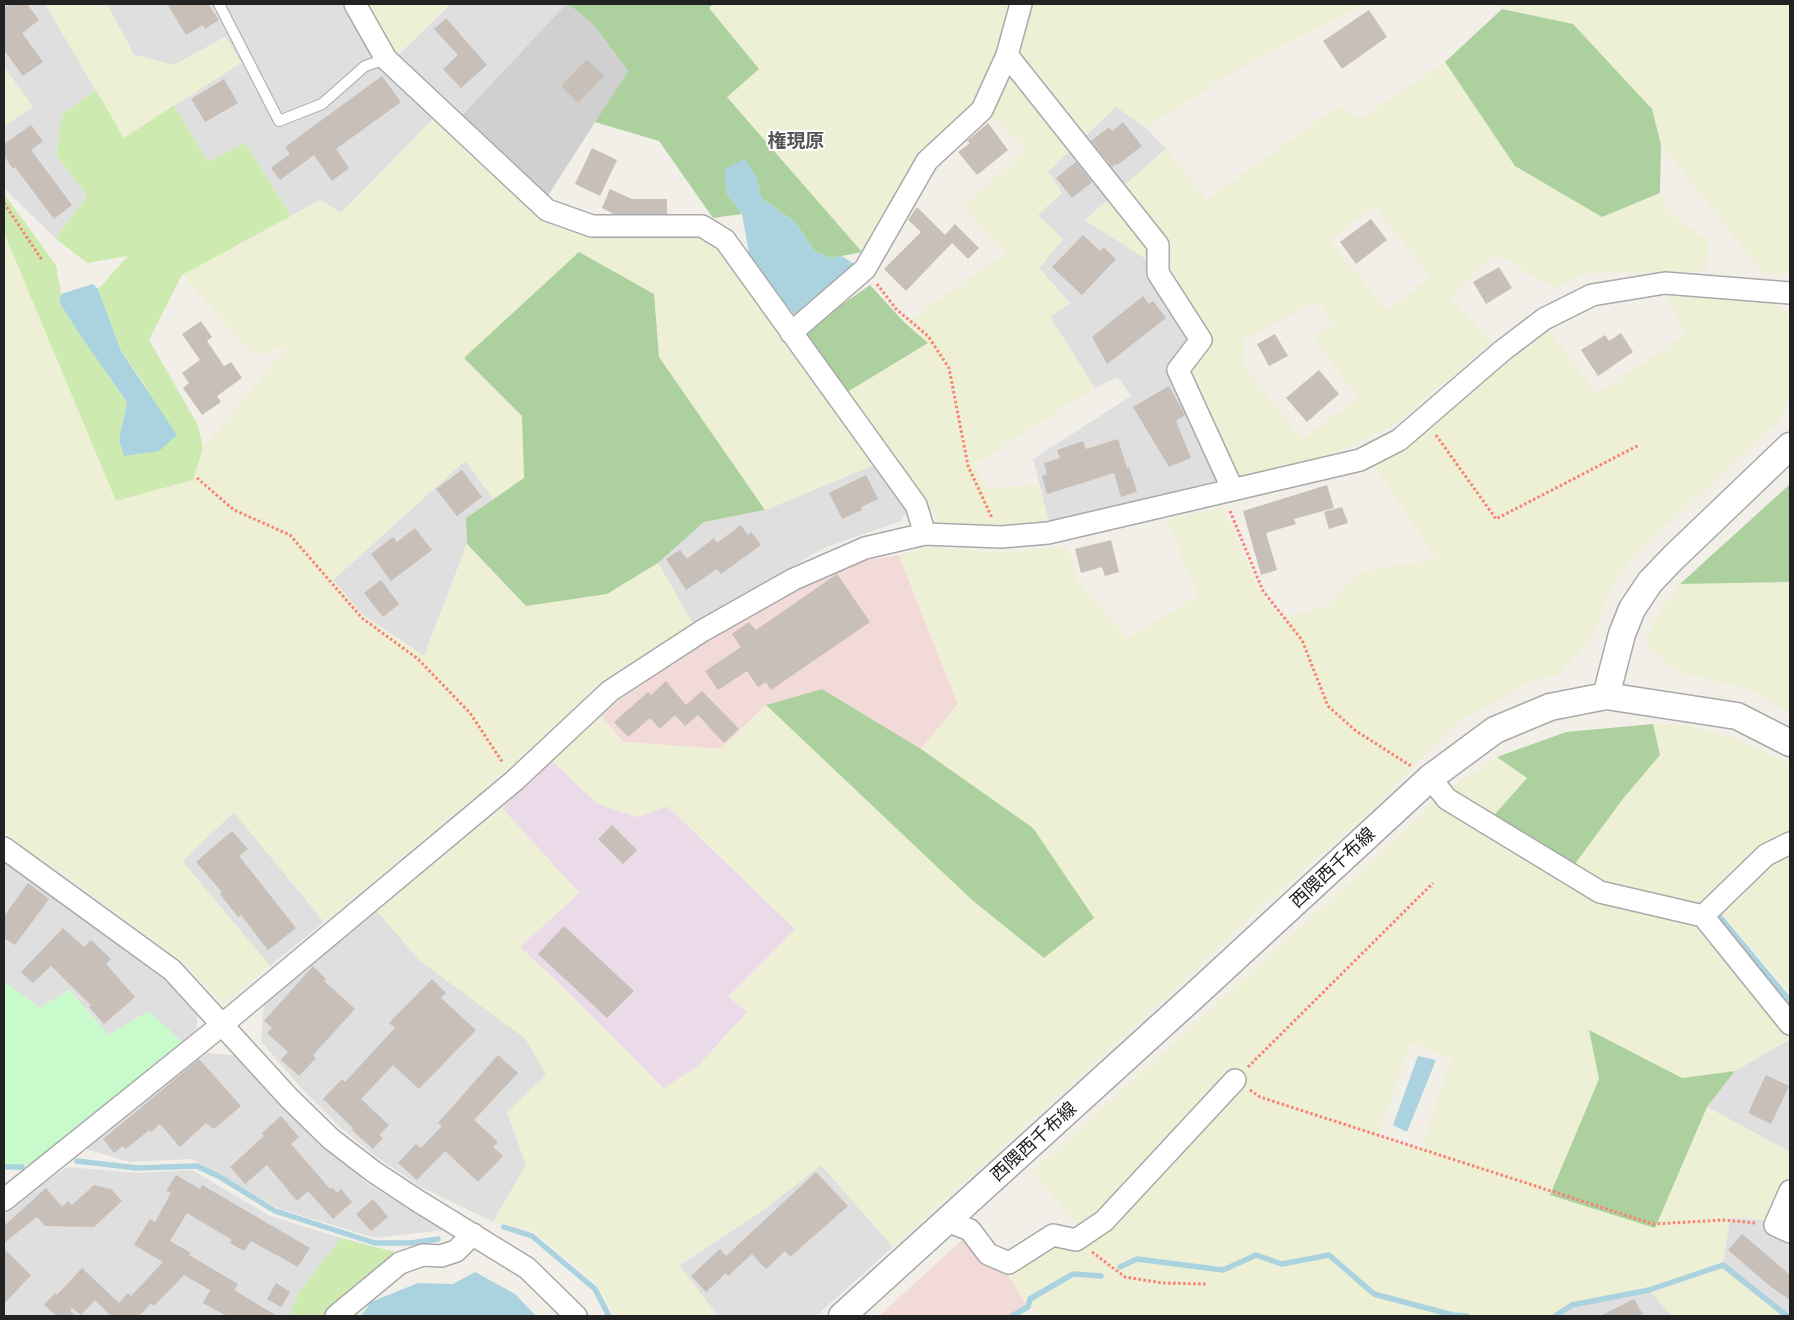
<!DOCTYPE html>
<meta charset="utf-8">
<style>
body{margin:0}
#map{position:relative;width:1794px;height:1320px;overflow:hidden;background:#f2efe9;font-family:Inter,sans-serif}
canvas{display:block}
.frame{position:absolute;inset:0;border:5px solid #222;pointer-events:none}
</style>
<div id="map">
<canvas width="1794" height="1320"></canvas>
<div class="frame"></div>
</div>
<script>
const ctx = document.querySelector('canvas').getContext('2d');
ctx.lineJoin = 'round';
function paint(path, color) {
  ctx.fillStyle = color;
  ctx.fill(path, 'evenodd');
}
function poly(rows) {
  const path = new Path2D();
  for (const r of rows) {
    path.moveTo(r[0], r[1]);
    for (let i = 2; i < r.length; i += 2) path.lineTo(r[i], r[i + 1]);
  }
  return path;
}
function stroke(path, color, width, dash) {
  ctx.strokeStyle = color;
  ctx.lineWidth = width;
  ctx.lineCap = dash ? 'butt' : 'round';
  ctx.setLineDash(dash || []);
  ctx.stroke(path);
}
function write(font, color, halo, rows, align = 'center') {
  ctx.font = font + ' Inter,"Noto Sans JP",sans-serif';
  ctx.lineWidth = 4;
  ctx.setLineDash([]);
  ctx.textBaseline = 'middle';
  ctx.strokeStyle = halo;
  ctx.fillStyle = color;
  for (const [text, x, y, turn = 0] of rows) {
    ctx.save();
    ctx.translate(x, y);
    ctx.rotate((+turn || 0) * Math.PI / 180);
    ctx.textAlign = isNaN(turn) ? turn : align;
    if (halo) ctx.strokeText(text, 0, 0);
    ctx.fillText(text, 0, 0);
    ctx.restore();
  }
}
paint(poly([
 [4,4,45,4,96,90,62,114,56,155,87,196,55,238,4,188,4,126,33,107,4,67],
 [107,4,365,4,398,55,451,4,566,4,447,130,433,119,341,213,320,200,291,216,245,143,208,162,174,105,241,63,225,37,174,65,134,55],
 [1116,106,1146,128,1166,149,1085,220,1163,270,1206,340,1236,476,1049,522,1033,459,1131,396,1118,377,1095,388,1050,317,1070,303,1039,268,1038,215,1048,172],
 [466,460,493,499,466,518,467,544,424,656,363,615,333,580],
 [876,464,909,507,901,521,824,548,693,624,658,563,704,522,765,510],
 [234,812,324,922,270,966,182,861],
 [4,860,170,984,198,1012,196,1032,182,1042,149,1011,109,1035,69,990,40,1008,4,982],
 [377,911,419,960,525,1038,547,1075,508,1112,526,1165,493,1222,423,1188,375,1156,340,1127,301,1088,261,1041,264,1004],
 [1790,1039,1790,1152,1707,1107,1735,1071],
 [199,1052,240,1056,294,1118,368,1184,443,1230,375,1238,277,1208,192,1159,130,1162,83,1148],
 [821,1165,893,1247,816,1316,718,1316,679,1266,762,1211],
 [67,1167,138,1173,192,1170,270,1216,341,1238,299,1292,289,1316,4,1316,4,1209,13,1204],
 [1790,1177,1790,1316,1787,1316,1723,1265,1730,1218,1771,1220],
 [1649,1290,1672,1316,1555,1316,1572,1305]
]), '#e0dfdf');
paint(poly([
 [899,555,958,704,921,749,822,689,766,705,721,749,623,742,600,714,709,638,812,581,861,561],
 [962,1240,986,1261,1001,1264,1028,1307,1012,1316,879,1316]
]), '#f2dad9');
paint(poly([
 [551,760,598,804,638,817,667,806,795,929,729,996,747,1012,699,1065,663,1089,569,993,520,947,579,893,502,808]
]), '#ebdbe8');
paint(poly([
 [566,4,568,4,593,24,628,71,547,197,460,117]
]), '#d0d0d0');
paint(poly([
 [45,4,107,4,134,55,174,65,226,37,241,63,124,138],
 [365,4,451,4,397,55],
 [713,4,1364,4,1235,71,1146,128,1116,107,1048,171,1062,193,1038,215,1063,239,1039,269,1070,303,1050,317,1095,388,975,464,986,488,1039,485,1049,522,998,527,940,522,844,394,927,344,905,323,1006,253,963,207,1027,149,977,103,922,159,862,252,727,97,709,8],
 [1497,4,1790,4,1790,273,1765,276,1661,145,1652,109,1573,24,1502,9],
 [1445,62,1515,166,1602,217,1660,193,1671,214,1709,241,1706,271,1590,273,1555,288,1496,254,1450,297,1493,342,1392,426,1328,457,1236,476,1183,370,1206,339,1163,270,1085,220,1166,149,1207,199,1340,105,1360,119],
 [1374,206,1430,277,1387,311,1331,241],
 [1318,301,1333,322,1313,338,1359,398,1302,439,1246,368,1244,339],
 [4,67,33,107,4,126],
 [433,119,540,215,700,235,722,249,876,464,765,510,659,357,654,294,464,358,522,416,524,478,493,499,465,460,333,580,363,615,424,656,467,544,526,606,607,594,658,563,693,624,604,680,515,763,324,922,234,812,182,861,270,966,224,1004,182,961,4,832,4,233,116,501,193,480,203,448,288,345,254,356,182,275,320,200,342,213],
 [1664,294,1772,300,1790,318,1790,396,1778,422,1631,559,1610,590,1591,639,1558,676,1534,680,1455,724,1366,815,1248,919,1175,989,893,1247,821,1165,762,1211,679,1265,718,1316,615,1316,594,1281,531,1229,493,1222,526,1165,507,1112,546,1075,525,1038,419,960,377,911,502,808,579,893,520,947,569,993,664,1089,699,1065,747,1012,729,997,795,929,668,806,638,817,598,804,551,760,600,714,623,742,721,749,766,705,972,900,1044,958,1033,828,921,749,958,704,899,555,931,547,1000,553,1067,546,1079,583,1127,638,1198,596,1167,520,1223,507,1259,591,1281,619,1328,606,1358,572,1436,559,1375,466,1415,442,1506,361,1549,330,1597,394,1686,334],
 [1790,582,1790,714,1752,691,1678,672,1647,647,1653,622,1680,584],
 [1653,724,1687,725,1734,738,1772,755,1790,765,1790,993,1717,908,1713,926,1790,1017,1790,1039,1735,1071,1682,1078,1589,1031,1599,1079,1551,1194,1655,1228,1707,1107,1790,1152,1790,1177,1771,1220,1730,1218,1723,1265,1787,1316,1672,1316,1649,1290,1572,1305,1555,1316,1467,1316,1453,1315,1451,1316,1042,1316,1028,1307,1001,1264,1081,1229,1032,1172,1353,879,1443,793,1497,757,1527,778,1488,822,1622,800,1660,755],
 [1411,1043,1451,1057,1421,1150,1378,1136]
]), '#eef0d5');
paint(poly([
 [96,90,124,138,174,105,208,162,245,143,291,216,182,275,149,340,198,425,203,448,193,480,116,501,4,233,4,194,56,265,61,294,59,302,84,341,127,402,119,440,147,388,121,351,98,289,128,256,87,263,55,238,87,196,56,155,62,114],
 [341,1238,395,1252,322,1316,289,1316,299,1292]
]), '#cdebb0');
paint(poly([
 [568,4,713,4,709,8,759,69,727,97,862,252,832,258,815,252,795,222,761,198,756,176,726,192,742,214,713,218,659,141,595,122,628,71,593,24],
 [1502,9,1573,24,1652,109,1661,145,1660,193,1602,217,1515,166,1445,62],
 [579,252,654,294,659,357,765,510,704,522,658,563,607,594,526,606,467,544,466,518,524,478,522,416,464,358],
 [870,285,905,323,928,343,844,394,804,331],
 [1790,484,1790,582,1680,584],
 [822,689,921,749,1033,828,1094,918,1044,958,972,900,766,705],
 [1653,724,1660,755,1622,800,1569,872,1488,822,1527,778,1497,757,1566,732],
 [1589,1030,1682,1078,1735,1071,1707,1107,1655,1228,1550,1195,1599,1079]
]), '#add19e');
paint(poly([
 [4,982,40,1008,69,990,109,1035,149,1011,182,1042,37,1160,22,1167,4,1167]
]), '#c8facc');
paint(poly([
 [745,159,756,176,761,198,795,222,815,252,832,258,842,256,854,264,834,286,795,316,750,259,742,214,726,192,725,169],
 [93,284,98,289,121,351,177,435,159,451,124,456,119,440,127,402,84,341,59,302,61,294],
 [1418,1056,1436,1060,1407,1132,1393,1125],
 [475,1272,515,1294,536,1316,361,1316,371,1302,418,1283,453,1284]
]), '#aad3df');
stroke(poly([
 [1720,917,1790,1001],
 [77,1161,137,1168,197,1166,220,1177,275,1211,375,1243,411,1243,438,1239],
 [4,1167,22,1167],
 [504,1227,532,1236,595,1289,609,1316],
 [1120,1267,1137,1259,1223,1270,1256,1255,1282,1264,1329,1255,1374,1294,1453,1315,1467,1316],
 [1012,1316,1028,1307,1030,1299,1073,1274,1101,1276],
 [1555,1316,1572,1305,1649,1290,1723,1265,1787,1316]
]), '#aad3df', 5.5);
paint(poly([
 [10,4,27,4,39,20,22,33,43,62,23,76,4,50,4,8],
 [167,4,208,4,219,20,205,29,203,25,186,35],
 [1369,10,1387,37,1342,69,1323,41],
 [446,18,487,65,461,88,443,69,458,55,434,29],
 [587,59,604,76,578,103,561,86],
 [382,76,401,102,336,149,349,168,332,181,314,155,280,180,271,168,290,154,285,147],
 [224,79,238,103,205,122,191,99],
 [1123,122,1142,146,1117,165,1116,164,1112,167,1091,141,1109,127,1112,131],
 [988,123,1008,150,977,175,958,152,970,143,967,141],
 [31,125,43,141,31,150,72,205,54,219,15,167,13,169,4,156,4,144],
 [592,148,617,160,600,196,575,184],
 [1076,162,1092,182,1072,198,1056,178],
 [610,189,632,199,667,199,667,214,614,214,602,208],
 [917,207,945,235,955,224,979,248,968,259,952,243,906,291,884,269,921,232,908,220],
 [1371,219,1387,240,1356,264,1340,242],
 [1083,235,1100,251,1103,247,1116,259,1082,295,1052,267],
 [1499,267,1512,288,1486,304,1473,282],
 [1143,296,1149,304,1153,301,1166,318,1107,364,1092,337],
 [201,321,212,337,207,341,224,366,231,362,242,378,217,396,221,402,202,415,183,388,189,383,182,373,200,360,182,334],
 [1621,333,1633,352,1598,376,1581,350,1605,335,1609,341],
 [1275,334,1288,356,1269,366,1257,344],
 [1319,370,1339,394,1307,422,1286,398],
 [1169,386,1185,415,1176,421,1191,458,1169,467,1133,407],
 [1118,439,1127,468,1129,467,1137,492,1121,497,1114,473,1047,494,1042,476,1047,474,1044,463,1060,458,1057,450,1083,441,1086,449],
 [462,470,482,497,457,516,436,489],
 [866,475,878,499,861,507,862,510,842,519,829,493],
 [1327,485,1334,508,1294,519,1296,524,1266,533,1277,570,1261,575,1243,511],
 [1342,507,1348,523,1329,529,1324,512],
 [741,525,748,535,751,532,761,545,721,574,717,569,686,590,666,559,680,550,687,559,714,538,717,543],
 [415,528,432,550,391,581,371,554,393,537,397,542],
 [1111,540,1119,572,1105,576,1102,567,1081,573,1075,549],
 [837,574,870,622,771,690,766,682,758,687,747,671,718,690,705,671,741,647,732,634,749,622,756,630],
 [381,580,399,604,383,617,364,593],
 [666,681,686,705,702,691,739,729,724,743,698,715,685,726,675,715,660,729,650,718,628,737,614,722,648,692,651,695],
 [612,825,637,850,623,864,598,839],
 [232,831,248,849,239,856,296,928,268,950,241,915,238,917,220,894,222,892,196,862],
 [28,883,49,899,15,945,4,938,4,916],
 [564,926,634,991,607,1018,538,954],
 [63,928,84,947,91,940,111,959,106,964,135,997,104,1024,89,1007,91,1005,51,966,33,983,21,972],
 [313,966,326,979,324,981,355,1009,313,1055,316,1058,299,1076,281,1060,288,1052,267,1033,272,1028,264,1021],
 [432,979,446,993,441,998,476,1030,419,1089,393,1065,361,1099,389,1125,379,1135,383,1138,373,1149,352,1130,353,1128,323,1099,342,1079,345,1082,395,1028,389,1023],
 [498,1055,518,1073,474,1120,498,1142,493,1147,503,1156,478,1182,445,1151,417,1180,398,1163,416,1144,421,1148,442,1126,438,1123],
 [199,1059,241,1106,214,1129,206,1123,180,1147,160,1124,151,1132,149,1130,126,1149,122,1146,114,1153,103,1139],
 [1766,1075,1789,1086,1771,1124,1748,1113],
 [281,1116,299,1137,291,1144,330,1189,332,1187,337,1193,341,1189,352,1202,333,1219,308,1191,297,1201,267,1165,245,1184,230,1167,264,1136,262,1133],
 [816,1172,848,1206,790,1257,785,1251,766,1269,752,1254,728,1276,726,1273,706,1292,691,1276,720,1249,726,1256],
 [176,1175,200,1189,202,1185,310,1248,298,1267,251,1241,244,1251,230,1243,232,1240,187,1213,170,1241,191,1253,189,1255,238,1284,234,1290,277,1316,227,1316,203,1303,210,1290,184,1275,154,1306,151,1303,139,1316,107,1316,109,1314,95,1300,81,1315,72,1308,70,1310,75,1316,57,1316,44,1305,55,1293,57,1295,82,1268,119,1303,128,1293,131,1296,163,1262,134,1245,150,1219,155,1222,171,1193,166,1191],
 [94,1185,111,1189,122,1201,94,1227,45,1226,37,1217,4,1243,4,1226,46,1188,62,1207,68,1201,72,1205],
 [373,1199,388,1217,371,1231,356,1214],
 [1742,1234,1790,1275,1790,1300,1770,1286,1728,1250],
 [4,1249,31,1275,4,1304],
 [276,1283,290,1292,281,1307,267,1299],
 [1634,1299,1644,1316,1600,1316]
]), '#c7bfb8');
const service = poly([
 [219,4,279,121,322,104,365,66,386,59]
]);
const minor = poly([
 [355,4,386,59,547,210,592,226,702,226,725,240,916,505,925,534],
 [1007,55,1158,245,1158,273,1201,340,1178,370,1233,490],
 [791,333,865,269,927,161,982,110,1007,55,1021,4],
 [1430,778,1447,799,1600,892,1703,916,1766,855,1790,843],
 [4,848,172,970,289,1098,331,1139,374,1172,418,1201,527,1268,576,1316],
 [1703,916,1790,1024],
 [1790,1191,1775,1225,1790,1232],
 [4,1200,223,1024,514,781,610,691,702,631,794,579,865,548,925,534,1001,537,1048,533,1360,460,1399,440,1502,351,1544,319,1592,295,1665,283,1790,293],
 [947,1221,970,1230,988,1254,1009,1263,1053,1235,1076,1240,1104,1221,1235,1080],
 [336,1316,400,1263,423,1255,441,1256,456,1251,473,1234]
]);
const tertiary = poly([
 [1606,696,1622,634,1632,609,1650,582,1673,558,1790,446],
 [842,1316,1195,995,1430,778,1495,730,1550,707,1606,696,1737,716,1790,743]
]);
stroke(service, '#a9a9a9', 12);
stroke(minor, '#a9a9a9', 24);
stroke(tertiary, '#a9a9a9', 29);
stroke(poly([
 [4,203,42,260],
 [877,284,896,309,928,336,949,368,968,466,992,518],
 [1436,435,1496,519,1639,445],
 [197,478,234,510,290,535,362,618,418,659,470,713,503,763],
 [1230,511,1263,591,1302,640,1328,706,1356,731,1411,766],
 [1248,1067,1433,883],
 [1250,1090,1260,1097,1653,1224,1723,1220,1756,1223],
 [1092,1252,1125,1277,1163,1283,1206,1284]
]), '#fa8072', 3, [2.5, 2.5]);
stroke(service, '#fff', 10);
stroke(minor, '#fff', 21);
stroke(tertiary, '#fff', 26);
write('18px', '#222', '#fff', [
 ["西隈西千布線",1333,868,-43],
 ["西隈西千布線",1034,1142,-42]
]);
write('bold 19px', '#555', '#fff', [
 ["権現原",796,141]
]);
</script>
